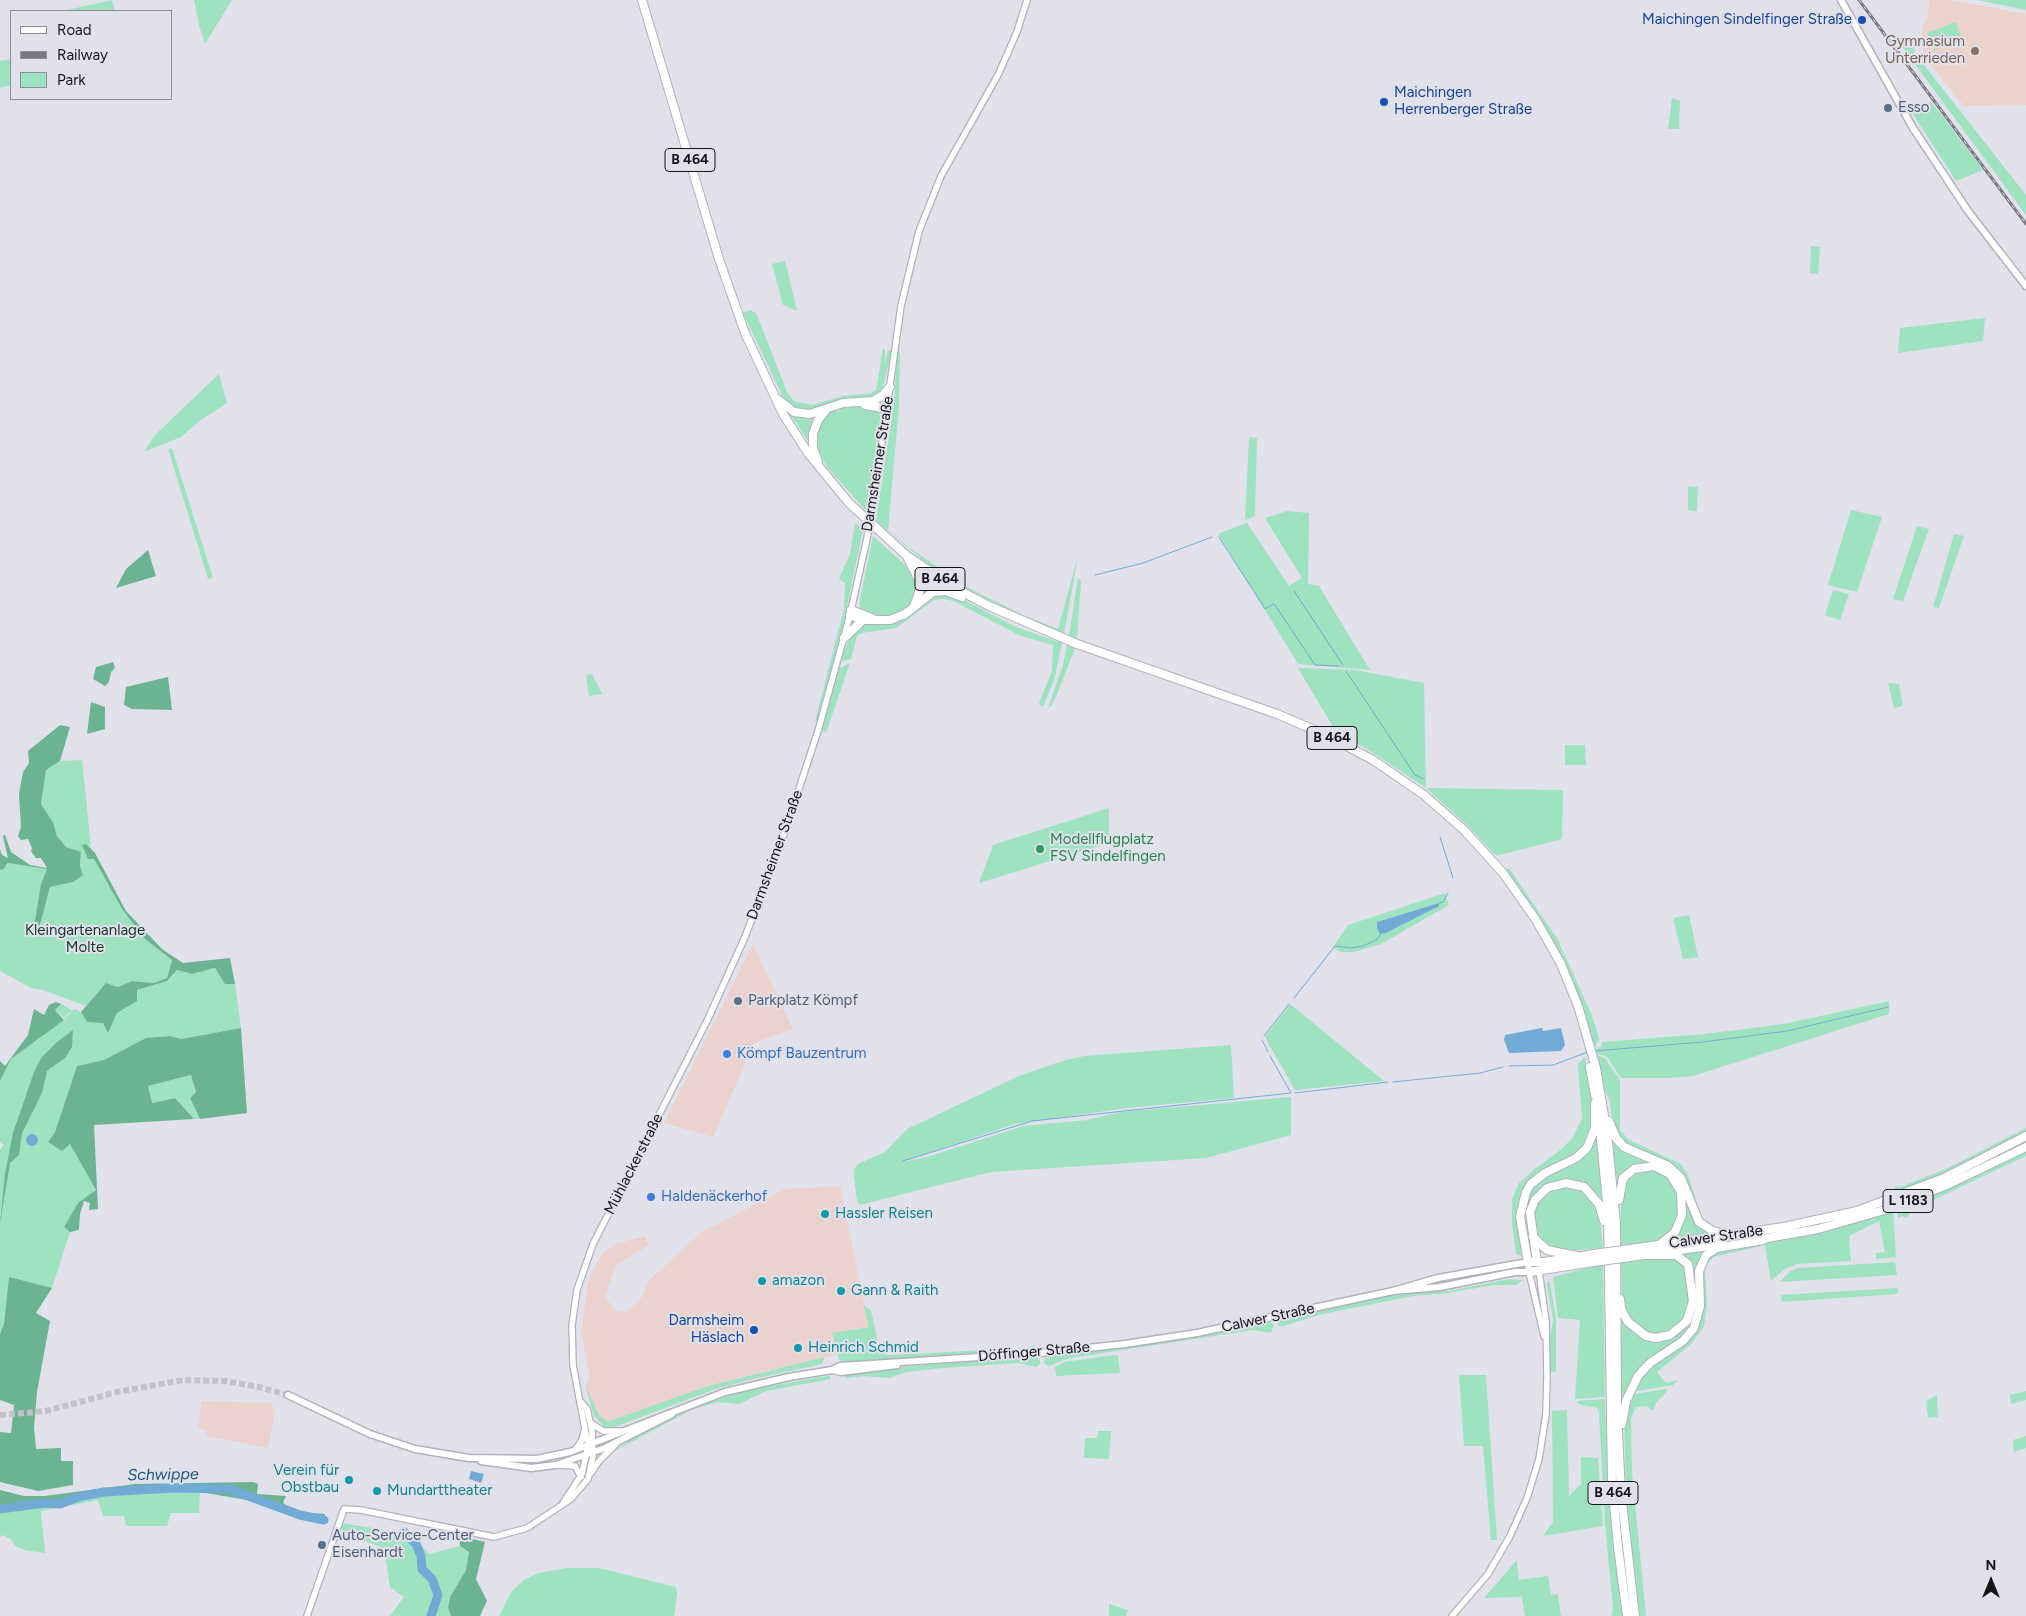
<!DOCTYPE html>
<meta charset="utf-8">
<style>
body{margin:0}
#map{position:relative;width:2026px;height:1616px;overflow:hidden;background:#e1e1ec;font-family:Figtree,sans-serif}
canvas{display:block}
.legend{position:absolute;left:10px;top:10px;width:162px;height:90px;box-sizing:border-box;background:#e1e1ec;border:1px solid #8f8f97;margin:0;padding:6px 9px;list-style:none;font-size:15px;color:#151418}
.legend li{display:flex;align-items:center;gap:10px;height:25px}
.legend b{width:25px;border:1px solid #8f8f97}
.north{position:absolute;left:1966px;top:1556px;width:50px;height:50px;-webkit-text-stroke:4px #e1e1ec;paint-order:stroke;rotate:0deg;font-size:14px;font-weight:700;line-height:20px;text-align:center;color:#151418}
.north::after{content:'';display:block;margin:auto;width:18px;height:22px;background:#151418;clip-path:polygon(50% 0,100% 100%,50% 72%,0 100%)}
</style>
<div id="map">
<canvas width="2026" height="1616"></canvas>
<ul class="legend">
<li><b style="height:6px;background:#fff"></b>Road</li>
<li><b style="height:6px;background:#797880"></b>Railway</li>
<li><b style="height:14px;background:#9ee2c0"></b>Park</li>
</ul>
<div class="north">N</div>
</div>
<script>
const ctx = document.querySelector('canvas').getContext('2d');
ctx.lineJoin = 'round';
function paint(path, color) {
  ctx.fillStyle = color;
  ctx.fill(path, 'evenodd');
}
function poly(rows) {
  const path = new Path2D();
  for (const r of rows) {
    if (r.length === 3) {
      path.moveTo(r[0] + r[2], r[1]);
      path.arc(r[0], r[1], r[2], 0, 2 * Math.PI);
      continue;
    }
    path.moveTo(r[0], r[1]);
    for (let i = 2; i < r.length; i += 2) path.lineTo(r[i], r[i + 1]);
  }
  return path;
}
function stroke(path, color, width, dash) {
  ctx.strokeStyle = color;
  ctx.lineWidth = width;
  ctx.lineCap = dash ? 'butt' : 'round';
  ctx.setLineDash(dash || []);
  ctx.stroke(path);
}
function write(font, color, halo, rows, align = 'center') {
  ctx.font = font + ' Figtree,sans-serif';
  ctx.lineWidth = 4;
  ctx.setLineDash([]);
  ctx.textBaseline = 'middle';
  ctx.strokeStyle = halo;
  ctx.fillStyle = color;
  for (const [text, x, y, turn = 0] of rows) {
    ctx.save();
    ctx.translate(x, y);
    ctx.rotate((+turn || 0) * Math.PI / 180);
    ctx.textAlign = isNaN(turn) ? turn : align;
    if (halo) ctx.strokeText(text, 0, 0);
    ctx.fillText(text, 0, 0);
    ctx.restore();
  }
}
paint(poly([
 [753,944,793,1029,754,1043,713,1137,664,1123],
 [840,1186,869,1327,832,1333,836,1355,737,1378,607,1423,599,1415,585,1385,590,1377,581,1331,589,1277,602,1254,615,1244,645,1236,649,1245,616,1265,605,1297,615,1310,625,1312,639,1302,649,1280,702,1232,785,1189],
 [202,1401,271,1403,275,1412,268,1448,206,1436,207,1430,198,1428]
]), '#ecd2cd');
paint(poly([
 [1929,0,1951,0,2026,14,2026,105,1964,106,1931,65,1922,47,1922,26,1928,17]
]), '#ebd3c9');
paint(poly([
 [112,0,115,11,63,11,67,10],
 [194,0,232,0,205,44,199,25],
 [1977,0,2026,0,2026,10,2002,5],
 [1956,22,1962,40,1934,50,1927,33],
 [1892,33,1900,39,1912,41,1915,54,1924,65,2026,195,2026,215],
 [11,59,11,85,0,88,0,61],
 [1672,98,1680,101,1679,129,1668,129],
 [1931,102,1940,113,1983,170,1956,181,1913,114],
 [1811,246,1820,247,1818,274,1810,273],
 [785,261,797,311,783,305,772,264],
 [750,310,756,313,788,394,794,401,812,405,843,396,871,393,876,390,883,348,885,350,885,364,888,350,892,350,882,392,870,399,846,399,815,411,796,411,782,395,743,313],
 [1985,318,1983,341,1898,353,1900,328],
 [897,351,900,351,899,406,888,530,907,546,967,587,1023,615,1058,629,1078,556,1064,634,1014,613,966,588,923,560,876,521,894,404],
 [219,374,227,403,201,420,181,437,144,452,154,436],
 [855,406,877,410,882,417,867,512,827,467,816,447,817,427,827,414,833,410,839,412,840,407],
 [791,413,819,413,809,443,790,414],
 [1249,437,1257,438,1255,516,1245,520],
 [172,448,213,578,208,579,168,449],
 [1688,486,1698,487,1697,511,1688,510],
 [1851,510,1882,517,1857,592,1828,585],
 [1287,511,1309,513,1308,584,1319,586,1370,670,1298,664,1219,535,1220,533,1247,523,1289,586,1302,578,1265,518],
 [855,523,863,530,843,626,817,721,815,721,844,609,845,583,839,579,850,554],
 [1917,526,1929,529,1903,601,1893,599],
 [1954,534,1964,536,1939,608,1933,607],
 [873,536,915,574,917,587,913,601,902,611,889,616,875,616,861,610,859,605],
 [920,574,921,574,943,588,921,597],
 [1078,578,1081,581,1077,639,1069,636],
 [1833,590,1849,594,1840,620,1825,615],
 [941,593,958,597,1016,627,1062,643,1055,677,1044,705,1042,707,1039,703,1052,671,1053,645,1021,636,953,601,944,599,934,600,896,628,862,633,857,636,851,659,842,661,844,651,854,631,863,624,900,620,926,599],
 [1067,645,1075,648,1058,692,1051,706,1048,708,1063,665],
 [850,663,826,733,821,729,839,669],
 [1298,668,1355,670,1424,683,1426,788,1563,790,1562,839,1496,856,1466,824,1426,788,1367,749,1336,732],
 [592,674,602,694,589,696,586,675],
 [1888,683,1899,684,1903,706,1894,708],
 [1565,745,1585,745,1586,765,1565,765],
 [82,760,91,848,86,844,122,909,145,939,172,960,167,978,154,983,132,981,118,987,106,983,86,1006,43,990,31,988,0,971,0,870,4,869,6,863,47,869,42,883,37,936,50,887,73,882,80,866,81,853,66,847,57,836,53,822,41,804,46,770,60,761],
 [1109,808,1109,843,979,883,993,845],
 [1509,868,1558,940,1593,1018,1599,1039,1595,1047,1569,972,1535,911,1505,870],
 [1445,893,1449,905,1381,944,1354,952,1341,952,1333,947,1348,925],
 [1439,903,1438,906,1386,933,1377,922],
 [1689,915,1698,957,1683,959,1673,918],
 [215,968,225,984,235,984,241,1028,181,1039,170,1036,146,1038,104,1060,77,1066,55,1132,48,1142,70,1143,96,1190,78,1203,64,1227,70,1232,52,1288,9,1278,4,1324,0,1334,0,1150,4,1145,0,1142,0,1081,11,1059,64,1020,74,1009,81,1012,87,1022,103,1023,108,1033,117,1013,136,1001,137,990,167,981,177,970,192,974],
 [1889,1001,1889,1014,1693,1076,1670,1078,1621,1078,1607,1057,1596,1053,1595,1050,1601,1046,1602,1042,1705,1034,1784,1024],
 [61,1004,72,1010,64,1018,55,1010],
 [1290,1004,1384,1081,1295,1090,1265,1037],
 [1231,1045,1234,1098,1127,1108,1015,1124,902,1162,927,1157,1023,1126,1087,1120,1121,1112,1291,1097,1291,1135,1206,1158,991,1172,860,1205,857,1201,854,1177,854,1169,858,1164,885,1152,907,1129,1019,1076,1062,1061,1084,1056],
 [1596,1055,1605,1058,1620,1080,1620,1130,1629,1140,1681,1164,1688,1175,1701,1216,1698,1217,1689,1189,1626,1145,1614,1129,1609,1098,1603,1088],
 [1585,1057,1593,1110,1593,1127,1587,1143,1578,1154,1529,1181,1523,1188,1516,1214,1522,1253,1521,1256,1516,1254,1512,1225,1512,1199,1519,1183,1536,1168,1562,1149,1573,1137,1582,1119,1578,1064],
 [191,1075,196,1092,190,1098,200,1119,194,1119,175,1098,151,1103,148,1086],
 [2026,1128,2026,1133,2015,1139,1935,1178,1895,1194,1895,1186,1900,1187,1948,1168],
 [1597,1131,1604,1207,1598,1199,1568,1180,1545,1186,1535,1194,1528,1210,1530,1250,1526,1208,1532,1189,1541,1178,1591,1146],
 [1612,1137,1627,1151,1663,1165,1675,1174,1679,1179,1683,1187,1691,1212,1696,1221,1713,1235,1674,1239,1683,1224,1686,1207,1684,1192,1678,1180,1663,1167,1645,1164,1629,1169,1617,1181],
 [2026,1150,2026,1156,1914,1209,1906,1218,1902,1216,1898,1218,1897,1208],
 [1653,1169,1668,1176,1678,1193,1679,1214,1672,1231,1655,1241,1621,1245,1621,1187,1632,1172],
 [1562,1185,1583,1189,1599,1210,1603,1248,1567,1251,1545,1247,1534,1233,1533,1215,1538,1199,1542,1193],
 [1893,1210,1896,1257,1876,1259,1876,1253,1885,1252,1879,1221,1849,1236,1851,1261,1797,1264,1785,1269,1771,1281,1765,1245,1713,1257,1705,1267,1707,1305,1704,1327,1690,1345,1657,1372,1666,1383,1678,1380,1673,1385,1631,1392,1647,1369,1695,1328,1701,1273,1705,1260,1717,1250,1820,1232],
 [1747,1236,1748,1239,1692,1246,1690,1244,1650,1251,1665,1246],
 [1699,1251,1704,1254,1695,1282,1697,1306,1693,1323,1684,1336,1636,1373,1622,1399,1621,1316,1631,1330,1643,1337,1676,1335,1682,1331,1692,1319,1696,1298,1692,1264,1687,1258,1679,1254],
 [1674,1256,1686,1265,1691,1297,1688,1315,1669,1333,1647,1333,1627,1316,1622,1302,1621,1262],
 [1895,1262,1897,1275,1779,1282,1791,1271,1798,1268],
 [1603,1264,1605,1397,1575,1399,1580,1320,1558,1318,1553,1277],
 [1509,1279,1523,1280,1516,1285,1494,1285,1442,1294,1413,1296,1318,1315,1281,1327,1278,1325,1279,1320,1284,1318,1379,1298,1420,1290,1449,1291],
 [1549,1279,1556,1318,1556,1372,1550,1372,1549,1348,1553,1319,1547,1284],
 [1898,1288,1898,1294,1782,1302,1781,1295],
 [864,1306,871,1310,879,1347,887,1355,1028,1348,1033,1345,1035,1349,847,1362,839,1360,832,1333,869,1327],
 [1269,1321,1274,1325,1271,1333,1253,1330,1070,1358,1048,1366,1044,1363,1045,1358,1053,1356,1148,1344],
 [1115,1355,1118,1356,1120,1373,1056,1376,1055,1367,1064,1362],
 [825,1357,822,1364,753,1379,716,1389,612,1428,602,1428,603,1425,594,1416,585,1385,599,1415,607,1422,708,1386],
 [1018,1358,1037,1358,1040,1361,1040,1364,1036,1367,1019,1363,942,1368,906,1372,889,1378,864,1376,845,1378,845,1373,866,1370],
 [1459,1375,1486,1375,1497,1540,1491,1540,1483,1446,1464,1446],
 [827,1376,830,1376,831,1379,766,1391,739,1404,718,1402,693,1409,609,1454,636,1436,692,1408,748,1390],
 [1664,1389,1668,1390,1656,1403,1653,1411,1647,1406,1636,1407,1631,1418,1632,1473,1646,1616,1640,1616,1626,1499,1624,1416,1630,1395],
 [2026,1391,2026,1400,2011,1404,2010,1395],
 [1937,1395,1938,1417,1928,1418,1926,1401],
 [1605,1399,1608,1495,1622,1616,1612,1616,1613,1607,1605,1525,1599,1413,1597,1408,1579,1404,1576,1401],
 [1567,1410,1569,1496,1581,1484,1581,1457,1598,1458,1603,1526,1543,1536,1553,1522,1552,1411],
 [1098,1431,1111,1431,1109,1459,1084,1458,1085,1438,1097,1438],
 [2026,1436,2026,1448,2014,1452,2013,1440],
 [144,1491,200,1492,199,1513,171,1513,167,1526,126,1526,124,1516,103,1516,98,1500,41,1511,45,1553,24,1550,15,1546,11,1539,2,1535,0,1537,0,1512,111,1493],
 [341,1523,411,1534,429,1554,460,1546,469,1552,466,1570,450,1597,448,1608,451,1616,390,1616,404,1597,390,1587,384,1548,342,1533],
 [1517,1560,1519,1580,1548,1576,1551,1595,1558,1594,1561,1616,1525,1616,1521,1593,1521,1597,1484,1598],
 [566,1568,599,1568,676,1587,677,1594,674,1616,499,1616,511,1592,524,1580,539,1573],
 [1109,1604,1128,1610,1126,1616,1109,1616]
]), '#9ee2c0');
paint(poly([
 [148,550,156,576,116,588,126,569],
 [113,662,115,668,111,672,109,682,105,686,93,679,96,667],
 [168,677,172,710,132,709,124,705,126,687],
 [91,702,105,707,105,729,87,734],
 [60,725,70,727,60,761,46,770,41,804,53,822,57,836,66,847,81,852,80,866,83,875,73,882,50,887,37,936,33,933,41,884,47,869,7,863,4,869,0,870,0,849,2,855,8,858,3,836,5,835,11,852,30,865,47,868,41,858,36,858,31,851,32,848,28,839,21,840,18,836,21,827,19,794,23,772,29,763,28,751],
 [86,844,95,853,126,911,162,949,183,963,230,958,235,984,225,984,215,968,192,974,177,970,167,981,137,990,137,1001,117,1013,108,1033,103,1023,87,1022,81,1012,106,983,118,987,132,981,154,983,167,978,172,960,145,939,122,909,94,859,88,859,82,845],
 [56,1002,61,1004,55,1010,64,1020,11,1059,0,1081,0,1061,5,1066,28,1035,34,1009,44,1015,49,1005],
 [241,1028,247,1113,200,1119,190,1098,196,1092,191,1075,148,1086,152,1103,175,1098,194,1119,94,1125,98,1209,89,1210,90,1203,84,1201,80,1214,79,1230,70,1232,64,1227,78,1203,96,1190,70,1144,62,1151,48,1142,55,1132,77,1066,104,1060,146,1038,170,1036,181,1039],
 [73,1030,72,1047,65,1058,47,1071,42,1093,22,1133,19,1155,10,1163,0,1224,5,1174,13,1133,34,1072,42,1057,57,1042],
 [9,1277,52,1288,36,1313,50,1321,37,1392,34,1428,36,1449,61,1448,61,1461,73,1461,73,1485,38,1491,0,1482,0,1432,11,1433,14,1405,0,1400,0,1334,4,1324],
 [253,1482,258,1484,257,1494,286,1496,283,1503,298,1512,325,1514,324,1523,301,1518,265,1503,200,1492,178,1491,111,1493,0,1512,0,1490,24,1496,45,1496,135,1484],
 [459,1536,485,1542,476,1579,487,1601,480,1616,451,1616,448,1608,450,1597,466,1570,469,1552,460,1546]
]), '#6cb391');
paint(poly([
 [1439,903,1439,906,1386,933,1380,934,1377,928,1377,922],
 [1542,1028,1543,1031,1561,1028,1565,1045,1561,1051,1509,1053,1504,1040,1505,1035],
 [32,1140,6],
 [471,1471,484,1474,481,1483,469,1479]
]), '#72aad6');
stroke(poly([
 [1219,537,1265,609,1273,604,1275,605,1315,665,1339,666],
 [1095,575,1143,563,1212,537],
 [1294,591,1343,665],
 [1346,671,1415,775,1424,779],
 [1440,837,1453,878],
 [1439,903,1443,902,1448,893],
 [1294,998,1335,946,1352,948,1363,946,1376,940,1381,934],
 [1264,1036,1289,1004],
 [1262,1040,1268,1052],
 [1594,1051,1703,1042,1787,1031,1888,1007],
 [1509,1066,1553,1065,1588,1052],
 [1393,1082,1480,1073,1503,1067],
 [1295,1093,1388,1082],
 [903,1161,1032,1121,1291,1093,1270,1056]
]), '#72aad6', 1);
stroke(poly([
 [0,1509,44,1503,60,1504,78,1497,104,1492,173,1488,229,1489,300,1515,324,1520],
 [404,1532,416,1544,421,1556,422,1569,432,1579,438,1595,431,1616]
]), '#72aad6', 9);
stroke(poly([
 [0,1415,46,1411,117,1392,183,1380,225,1381,259,1387,288,1395]
]), '#c2c2cc', 6, [6, 3]);
const tertiary = poly([
 [873,506,901,306,919,231,941,176,998,75,1017,32,1027,0],
 [1529,1272,1544,1336],
 [591,1423,603,1431,621,1431],
 [575,1450,582,1440,585,1428],
 [557,1465,575,1466,581,1477],
 [591,1473,599,1461,616,1444],
 [563,1503,582,1474,588,1445,573,1365,572,1325,577,1290,593,1244,707,1021,745,937,781,843,818,731,850,615,866,543],
 [307,1616,344,1509,361,1510,494,1537,527,1528,571,1499,588,1479,593,1456,592,1430,587,1409,581,1402],
 [1452,1616,1488,1574,1510,1536,1527,1498,1539,1459,1546,1414,1547,1376,1546,1321,1539,1271]
]);
const secondary = poly([
 [1841,0,1913,128,1968,211,2026,286],
 [833,1370,841,1372,897,1365],
 [288,1395,370,1434,415,1449,469,1458,537,1459,570,1452,725,1392,789,1377,832,1370,840,1366,1041,1353,1125,1344,1197,1333,1393,1291,1438,1278,1528,1262,1529,1272,1515,1272,1440,1287,1393,1291],
 [481,1461,531,1468,556,1465,605,1448,672,1414]
]);
const primary = poly([
 [1756,1240,1818,1229,1881,1211,1947,1185,2026,1147],
 [1630,1249,1784,1227,1857,1211,1944,1178,2026,1136],
 [1630,1257,1723,1244],
 [1528,1262,1544,1262,1594,1254],
 [1529,1272,1594,1262]
]);
const trunk = poly([
 [642,0,719,259,745,333,783,414,808,453,849,503,906,555,955,588,989,606,1077,644,1277,714,1326,735,1373,760,1424,795,1464,830,1503,873,1536,920,1561,964,1578,1006,1596,1068,1607,1133,1616,1223,1617,1412,1621,1493,1635,1616],
 [779,400,794,412,810,414,843,403,873,401,883,395,890,387],
 [865,405,888,409],
 [818,462,813,448,813,434,818,420,827,409],
 [908,559,920,582,919,592,915,604],
 [851,610,872,618],
 [850,615,863,620,890,620,905,614,933,592,946,591,962,597],
 [844,638,863,620],
 [1590,1067,1595,1095],
 [1598,1109,1608,1212,1612,1482,1618,1547,1627,1616],
 [1609,1121,1616,1138,1624,1147,1668,1166,1681,1178,1699,1222,1713,1231,1732,1236],
 [1619,1200,1623,1178,1634,1169,1654,1166,1670,1174,1681,1192,1682,1215,1675,1232,1659,1245],
 [1533,1237,1547,1250,1577,1256],
 [1528,1262,1520,1217,1526,1192,1531,1184,1545,1173,1576,1158,1587,1148,1595,1128,1595,1104,1596,1101],
 [1537,1262,1530,1212,1535,1200,1547,1188,1566,1183,1584,1187,1599,1204,1604,1221],
 [1620,1299,1621,1309,1628,1322,1646,1336,1656,1338,1670,1335,1687,1321,1693,1301,1688,1264,1676,1255,1645,1255],
 [1622,1424,1626,1401,1638,1376,1650,1363,1683,1341,1694,1328,1700,1306,1699,1271,1706,1255,1717,1248,1763,1240]
]);
stroke(tertiary, '#b1b1bb', 8);
stroke(secondary, '#b1b1bb', 9);
stroke(primary, '#b1b1bb', 10);
stroke(trunk, '#b1b1bb', 10);
stroke(tertiary, '#fff', 5.5);
stroke(secondary, '#fff', 6);
stroke(primary, '#fff', 8);
stroke(trunk, '#fff', 8);
const rail = poly([
 [1859,0,2026,224]
]);
stroke(rail, '#797880', 3);
stroke(rail, '#e1e1ec', 1, [4]);
const tertiaryBridge = poly([
 [866,543,873,506]
]);
const primaryBridge = poly([
 [1594,1254,1630,1249],
 [1594,1262,1630,1257]
]);
stroke(tertiaryBridge, '#b1b1bb', 8, []);
stroke(primaryBridge, '#b1b1bb', 10, []);
stroke(tertiaryBridge, '#fff', 5.5);
stroke(primaryBridge, '#fff', 8);
for (const [x, y, r, color] of [
 [1862,20,5,"#1a4fb4"],
 [1975,51,5,"#8d6e63"],
 [1384,102,5,"#1a4fb4"],
 [1888,108,5,"#5c6f8a"],
 [1040,849,5,"#2e9e5b"],
 [738,1001,5,"#5c6f8a"],
 [727,1054,5,"#3f7fe0"],
 [651,1197,5,"#3f7fe0"],
 [825,1214,5,"#0f9aa8"],
 [762,1281,5,"#0f9aa8"],
 [841,1291,5,"#0f9aa8"],
 [754,1330,5,"#1a4fb4"],
 [798,1348,5,"#0f9aa8"],
 [349,1480,5,"#0f9aa8"],
 [377,1491,5,"#0f9aa8"],
 [322,1545,5,"#5c6f8a"]
]) {
  const dot = new Path2D();
  dot.arc(x, y, r, 0, 2 * Math.PI);
  ctx.fillStyle = color;
  ctx.fill(dot);
  stroke(dot, '#e1e1ec', 2);
}
for (const [x, y, w] of [
 [690,160,50],
 [940,579,50],
 [1332,738,50],
 [1908,1201,50],
 [1613,1493,50]
]) {
  const box = new Path2D();
  box.roundRect(x - w / 2, y - 11.5, w, 23, 4);
  ctx.fillStyle = '#e1e1ec';
  ctx.fill(box);
  stroke(box, '#151418', 1);
}
write('bold 14px', '#151418', null, [
 ["B 464",690,160],
 ["B 464",940,579],
 ["B 464",1332,738],
 ["L 1183",1908,1201],
 ["B 464",1613,1493]
]);
write('15px', '#164399', '#e1e1ec', [
 ["Maichingen Sindelfinger Straße",1852,20],
 ["Maichingen",1394,93,"left"],
 ["Herrenberger Straße",1394,110,"left"],
 ["Darmsheim",744,1321],
 ["Häslach",744,1338]
], 'right');
write('15px', '#785e54', '#e1e1ec', [
 ["Gymnasium",1965,42],
 ["Unterrieden",1965,59]
], 'right');
write('15px', '#4e5e75', '#e1e1ec', [
 ["Esso",1898,108],
 ["Parkplatz Kömpf",748,1001],
 ["Auto-Service-Center",332,1536],
 ["Eisenhardt",332,1553]
], 'left');
write('15px', '#151418', '#e1e1ec', [
 ["Darmsheimer Straße",878,464,-81],
 ["Darmsheimer Straße",775,855,-70],
 ["Mühlackerstraße",634,1164,-63],
 ["Calwer Straße",1716,1237,-8],
 ["Calwer Straße",1268,1318,-12],
 ["Döffinger Straße",1034,1352,-5]
]);
write('15px', '#27864d', '#e1e1ec', [
 ["Modellflugplatz",1050,840],
 ["FSV Sindelfingen",1050,857]
], 'left');
write('15px', '#143527', '#e1e1ec', [
 ["Kleingartenanlage",85,931],
 ["Molte",85,948]
]);
write('15px', '#366cbe', '#e1e1ec', [
 ["Kömpf Bauzentrum",737,1054],
 ["Haldenäckerhof",661,1197]
], 'left');
write('15px', '#0d838f', '#e1e1ec', [
 ["Hassler Reisen",835,1214],
 ["amazon",772,1281],
 ["Gann & Raith",851,1291],
 ["Heinrich Schmid",808,1348],
 ["Verein für",339,1471,"right"],
 ["Obstbau",339,1488,"right"],
 ["Mundarttheater",387,1491]
], 'left');
write('italic 16px', '#185782', '#e1e1ec', [
 ["Schwippe",163,1475,-1]
]);
</script>
